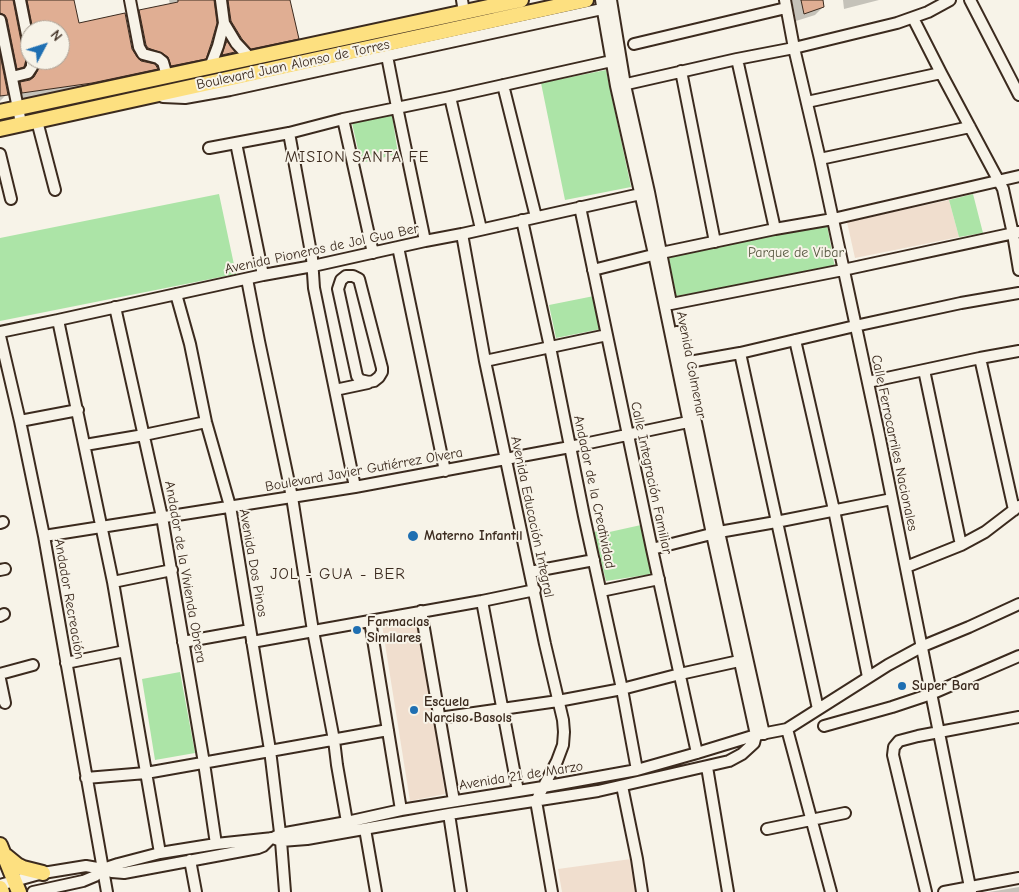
<!DOCTYPE html>
<meta charset="utf-8">
<style>
body{margin:0}
#map{position:relative;width:1019px;height:892px;overflow:hidden;background:#f7f3e8;font-family:"Comic Neue",sans-serif}
canvas{display:block}
.north{position:absolute;left:20px;top:20px;width:50px;height:50px;box-sizing:border-box;background:#f7f3e8;border:1px solid #aca397;border-radius:50%;rotate:50deg;font-size:14px;font-weight:700;line-height:20px;text-align:center;color:#3b2a1e}
.north::after{content:'';display:block;margin:auto;width:18px;height:22px;background:#1f6fb2;clip-path:polygon(50% 0,100% 100%,50% 72%,0 100%)}
</style>
<div id="map">
<canvas width="1019" height="892"></canvas>
<div class="north">N</div>
</div>
<script>
const ctx = document.querySelector('canvas').getContext('2d');
ctx.lineJoin = 'round';
function paint(path, color) {
  ctx.fillStyle = color;
  ctx.fill(path, 'evenodd');
}
function poly(rows) {
  const path = new Path2D();
  for (const r of rows) {
    path.moveTo(r[0], r[1]);
    for (let i = 2; i < r.length; i += 2) path.lineTo(r[i], r[i + 1]);
  }
  return path;
}
function stroke(path, color, width, dash) {
  ctx.strokeStyle = color;
  ctx.lineWidth = width;
  ctx.lineCap = dash ? 'butt' : 'round';
  ctx.setLineDash(dash || []);
  ctx.stroke(path);
}
function write(font, color, halo, rows, align = 'center') {
  ctx.font = font + ' "Comic Neue",sans-serif';
  ctx.lineWidth = 4;
  ctx.setLineDash([]);
  ctx.textBaseline = 'middle';
  ctx.strokeStyle = halo;
  ctx.fillStyle = color;
  for (const [text, x, y, turn = 0] of rows) {
    ctx.save();
    ctx.translate(x, y);
    ctx.rotate((+turn || 0) * Math.PI / 180);
    ctx.textAlign = isNaN(turn) ? turn : align;
    if (halo) ctx.strokeText(text, 0, 0);
    ctx.fillText(text, 0, 0);
    ctx.restore();
  }
}
paint(poly([
 [949,200,959,237,855,258,847,222],
 [420,618,445,794,410,801,382,625],
 [631,859,636,892,562,892,558,869]
]), '#f0dece');
paint(poly([
 [606,70,631,187,565,200,541,83],
 [392,115,398,154,361,163,352,123],
 [219,194,236,274,0,321,0,238],
 [973,194,983,233,959,237,949,200],
 [827,225,835,268,676,296,668,254],
 [594,296,601,329,556,338,549,305],
 [641,525,652,574,606,581,594,532,604,529,605,533],
 [180,672,195,753,155,760,142,679]
]), '#ace4a7');
paint(poly([
 [0,0,72,0,78,24,131,49,140,62,156,69,148,77,83,90,14,101,12,92,20,83,29,81,31,69,19,7,17,3,12,2,23,66,14,75,0,36],
 [30,30,60,30,60,60,30,60],
 [169,0,289,0,297,38,289,47,242,57,219,5,214,1,205,58,196,67,163,74,159,65,152,59,139,56,131,19,140,11,170,5],
 [792,0,822,0,823,7,815,15,796,21],
 [843,0,879,0,844,9],
 [226,42,234,52,226,60,215,63,219,50],
 [0,59,7,94,0,101],
 [1019,887,1019,892,989,892]
]), '#0003');
const building = poly([
 [0,0,13,0,23,51,27,56,24,67,17,69,7,19,5,15,0,13,0,0],
 [27,0,74,0,79,23,125,13,132,49,137,57,141,61,155,64,158,69,92,83,22,93,20,82,30,80,34,77,38,70,39,60,60,60,60,30,33,30,27,0],
 [178,0,214,0,217,23,211,44,206,59,171,66,168,57,162,53,148,48,146,45,139,10,178,2,178,0],
 [228,0,290,0,299,39,251,49,242,39,231,21,228,0],
 [801,0,823,0,824,7,804,14,801,0],
 [227,41,235,52,222,55,224,48,227,41],
 [0,54,8,95,0,96,0,54]
]);
paint(building, '#e0ae93');
stroke(building, '#3b2a1e', 1);
const minor = poly([
 [20,0,30,50],
 [130,0,139,47,143,54,158,58,163,62,167,76],
 [462,0,464,12],
 [611,0,625,85,649,192,670,298],
 [785,0,794,48,820,159,879,434,971,892],
 [970,0,1019,95],
 [913,18,941,73,1003,189,1013,234,1019,270],
 [0,20,21,123],
 [224,23,236,43,250,58],
 [634,44,786,8],
 [387,56,397,107,425,241],
 [737,59,775,229],
 [210,67,218,46,224,23,221,0],
 [681,71,715,242],
 [12,77,28,73,32,67,32,60],
 [503,85,536,217],
 [618,86,737,59,794,48,897,23,928,12,950,0],
 [163,97,185,98,230,90,602,9],
 [450,97,481,229],
 [807,102,941,73],
 [343,119,373,253],
 [37,121,55,190],
 [289,133,312,258,314,288,355,487],
 [236,143,263,275],
 [209,148,289,133,343,119,450,97,616,60],
 [0,154,11,199],
 [820,159,970,127],
 [580,207,652,549,697,753],
 [522,220,550,347,584,516,622,689,637,770],
 [462,234,485,361,545,644,563,720,564,732,563,745,557,761,536,801,552,892],
 [398,247,445,471],
 [593,270,661,253,775,229,833,219,1019,176],
 [346,276,353,276,359,279,382,368,382,372,379,377,374,381,369,382,360,380,357,376,338,289,341,280,346,276],
 [247,279,259,341,292,497,313,631,334,740,337,765,347,822],
 [176,294,190,344,206,422,230,506,270,750,281,841,285,892],
 [671,304,843,270,1019,232],
 [115,307,162,517,204,763,216,844],
 [58,320,113,582,160,853],
 [0,332,58,320,263,275,313,266,425,241,462,234,645,193],
 [677,332,719,532,764,734],
 [0,336,20,421,44,536,107,892],
 [795,340,834,510,868,677],
 [740,353,818,709],
 [980,358,1014,510],
 [485,361,607,335],
 [678,364,740,353,855,326,961,303,1019,293],
 [924,370,961,545],
 [868,382,980,358,1019,351],
 [335,390,368,383],
 [20,421,78,410],
 [85,445,144,435,206,422],
 [0,523,3,522],
 [44,536,355,487,570,447,688,422],
 [652,549,719,532,776,522,892,499],
 [906,567,961,545,985,532,1019,506],
 [0,570,5,569],
 [530,572,594,560],
 [113,582,172,570],
 [601,591,659,579],
 [482,601,518,791],
 [421,611,454,801],
 [0,616,4,614],
 [370,621,401,810],
 [183,642,250,630],
 [252,642,482,601,535,590],
 [66,663,125,651],
 [0,674,33,665],
 [0,679,5,703],
 [439,718,558,701,622,689,680,674,739,661],
 [824,726,892,707,931,694,1019,656],
 [787,729,831,892],
 [707,767,728,892],
 [86,778,146,773,388,730],
 [622,786,637,859,642,892],
 [449,814,461,892],
 [365,829,376,892],
 [767,829,845,813],
 [273,838,281,841,307,839,449,814,598,791,729,761,742,754,754,743,756,735,712,534,654,254,616,86,601,0],
 [190,860,196,892],
 [103,869,112,872,124,873,258,848,263,846,271,838],
 [0,885,43,873,86,866,103,869,118,864,160,853,216,844,273,838,280,834,347,822,401,810,543,787,637,770,697,753,756,735,787,729,888,665,923,646,969,627,1019,604],
 [33,892,83,881,95,876,103,869],
 [926,892,893,755,894,747,899,741,918,736,1019,717],
 [944,892,1019,878]
]);
const major = poly([
 [0,112,521,0],
 [0,129,586,0],
 [0,845,19,892],
 [6,856,17,865,23,868,43,873],
 [0,888,2,892]
]);
stroke(minor, '#3b2a1e', 14);
stroke(major, '#3b2a1e', 18);
stroke(minor, '#f7f3e8', 10);
stroke(major, '#fde080', 14);
for (const [x, y, r, color] of [
 [413,536,6,"#1f6fb2"],
 [357,630,5,"#1f6fb2"],
 [902,686,5,"#1f6fb2"],
 [414,710,5,"#1f6fb2"]
]) {
  const dot = new Path2D();
  dot.arc(x, y, r, 0, 2 * Math.PI);
  ctx.fillStyle = color;
  ctx.fill(dot);
  stroke(dot, '#f7f3e8', 2);
}
write('14px', '#3b2a1e', '#f7f3e8', [
 ["Boulevard Juan Alonso de Torres",293,65,-12],
 ["Avenida Pioneros de Jol Gua Ber",322,249,-12],
 ["Avenida Colmenar",691,365,79],
 ["Calle Ferrocarriles Nacionales",894,443,78],
 ["Boulevard Javier Gutiérrez Olvera",364,470,-10],
 ["Calle Integración Familiar",651,478,78],
 ["Andador de la Creatividad",594,492,78],
 ["Avenida Educación Integral",532,517,78],
 ["Avenida Dos Pinos",253,563,80],
 ["Andador de la Vivienda Obrera",185,572,80],
 ["Andador Recreación",69,599,80],
 ["Avenida 21 de Marzo",521,776,-9]
]);
write('14px', '#575840', '#f7f3e8', [
 ["Parque de Vibar",796,253]
]);
write('bold 14px', '#3b2a1e', '#f7f3e8', [
 ["Materno Infantil",424,536],
 ["Farmacias",367,622],
 ["Similares",367,638],
 ["Super Bara",912,686],
 ["Escuela",424,702],
 ["Narciso Basols",424,718]
], 'left');
ctx.letterSpacing = '1px';
write('16px', '#3b2a1e', '#f7f3e8', [
 ["MISION SANTA FE",357,157],
 ["JOL - GUA - BER",338,574]
]);
ctx.letterSpacing = '0px';
</script>
